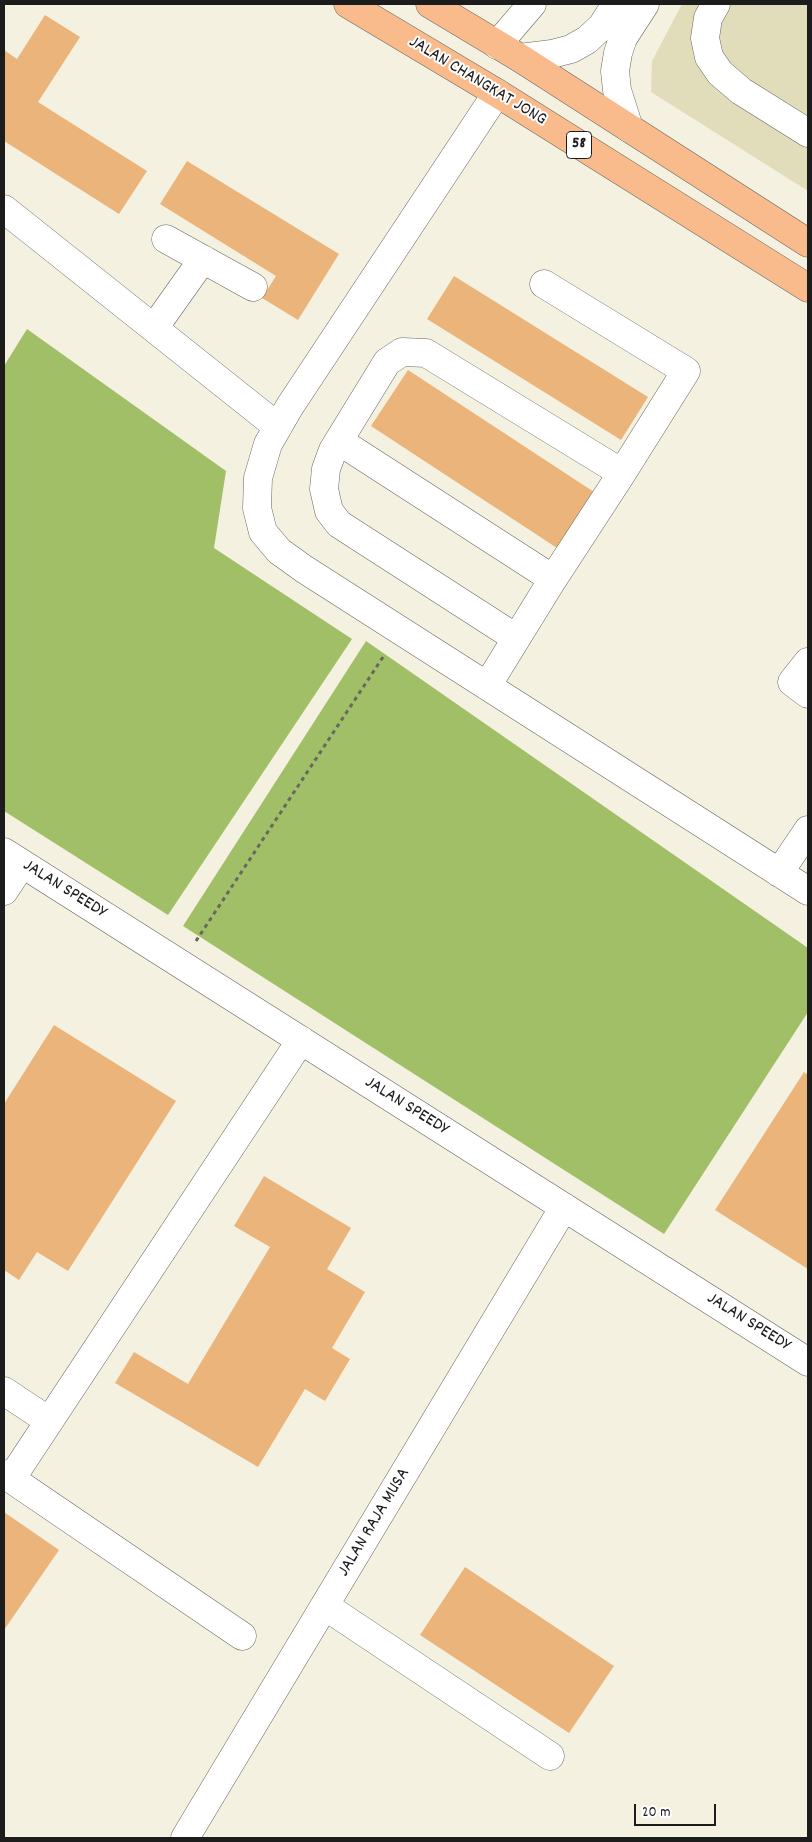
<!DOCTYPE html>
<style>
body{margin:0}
#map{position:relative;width:812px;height:1842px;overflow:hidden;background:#f5f1e1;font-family:Dekko,sans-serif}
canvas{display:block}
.frame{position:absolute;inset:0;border:5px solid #1c1c1c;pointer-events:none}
.scale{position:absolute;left:634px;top:1804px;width:82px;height:22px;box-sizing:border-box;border:2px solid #1c1c1c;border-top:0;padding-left:6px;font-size:15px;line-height:18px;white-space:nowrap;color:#1c1c1c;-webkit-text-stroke:4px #fff;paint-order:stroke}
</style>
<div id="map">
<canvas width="812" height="1842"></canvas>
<div class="frame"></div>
<div class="scale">20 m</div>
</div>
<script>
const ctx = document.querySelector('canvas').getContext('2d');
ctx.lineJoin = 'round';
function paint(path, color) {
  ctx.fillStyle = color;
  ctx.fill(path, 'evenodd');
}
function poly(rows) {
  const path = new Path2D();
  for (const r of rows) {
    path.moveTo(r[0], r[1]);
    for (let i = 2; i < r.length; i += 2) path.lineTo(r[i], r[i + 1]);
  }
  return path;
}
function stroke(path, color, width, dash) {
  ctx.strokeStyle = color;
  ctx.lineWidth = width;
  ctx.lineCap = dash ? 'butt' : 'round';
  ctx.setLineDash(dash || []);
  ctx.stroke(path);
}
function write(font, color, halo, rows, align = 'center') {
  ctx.font = font + ' Dekko,sans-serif';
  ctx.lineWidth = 4;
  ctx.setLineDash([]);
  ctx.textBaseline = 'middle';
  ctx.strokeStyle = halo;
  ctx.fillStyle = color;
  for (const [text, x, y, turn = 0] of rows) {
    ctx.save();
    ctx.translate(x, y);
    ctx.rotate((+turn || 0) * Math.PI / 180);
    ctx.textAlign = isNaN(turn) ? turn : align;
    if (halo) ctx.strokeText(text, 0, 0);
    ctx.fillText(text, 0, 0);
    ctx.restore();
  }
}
paint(poly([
 [682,4,808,4,808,191,651,92,652,61]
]), '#e1dcba');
paint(poly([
 [27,329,226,471,214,548,352,639,168,915,4,811,4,366],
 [366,641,808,948,808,1012,664,1234,183,926]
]), '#a0bf67');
paint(poly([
 [45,15,80,37,38,102,147,171,119,214,4,141,4,50,17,59],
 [187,161,339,254,298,320,262,298,276,276,160,204],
 [454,276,648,397,621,440,427,319],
 [408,370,594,492,557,548,371,426],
 [54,1025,176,1101,68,1271,37,1252,19,1280,4,1270,4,1104],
 [804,1072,808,1075,808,1269,715,1210],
 [264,1176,351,1228,327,1269,365,1292,332,1348,350,1359,325,1401,305,1389,258,1467,115,1383,134,1352,188,1384,270,1247,234,1226],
 [4,1512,59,1550,4,1630],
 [465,1567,614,1666,569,1733,420,1635]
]), '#eab47b');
const minor = poly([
 [716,4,708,18,705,38,709,57,720,73,741,91,808,133],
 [497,45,532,4],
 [520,58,552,54,571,49,587,40,602,26,616,4],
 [497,93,290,406,268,444,258,478,257,508,263,532,279,551,304,569,808,891],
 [629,128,617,90,615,71,618,53,623,38,645,4],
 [4,209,278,427],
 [166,239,253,287],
 [544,284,686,371,622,473],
 [154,328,203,259],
 [339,441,553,579],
 [808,662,792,682,808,694],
 [487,686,553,579,622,473,426,353,402,352,387,362,333,450,326,469,324,489,329,511,339,524,516,638],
 [4,852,808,1362],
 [779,873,808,830],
 [4,891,22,864],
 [4,1391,49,1421],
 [4,1474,242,1636],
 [11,1479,301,1040],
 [325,1606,550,1756],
 [185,1838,564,1207]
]);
const highway = poly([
 [348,4,497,93,808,288],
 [430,4,520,58,808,243]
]);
stroke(minor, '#686761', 29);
stroke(highway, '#686761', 29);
stroke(poly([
 [196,941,385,654]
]), '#686761', 3, [4, 4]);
stroke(minor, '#fff', 28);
stroke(highway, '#fabb8c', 28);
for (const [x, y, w] of [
 [579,145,25]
]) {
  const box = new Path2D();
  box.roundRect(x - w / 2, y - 13.5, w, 27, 4);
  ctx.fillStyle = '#fff';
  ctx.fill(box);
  stroke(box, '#1c1c1c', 1);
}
write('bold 16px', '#1c1c1c', null, [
 ["58",579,145]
]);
write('18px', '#1c1c1c', '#fff', [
 ["JALAN CHANGKAT JONG",477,82,31],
 ["JALAN SPEEDY",64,890,32],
 ["JALAN SPEEDY",406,1107,32],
 ["JALAN SPEEDY",748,1323,32],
 ["JALAN RAJA MUSA",375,1523,-59]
]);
</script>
